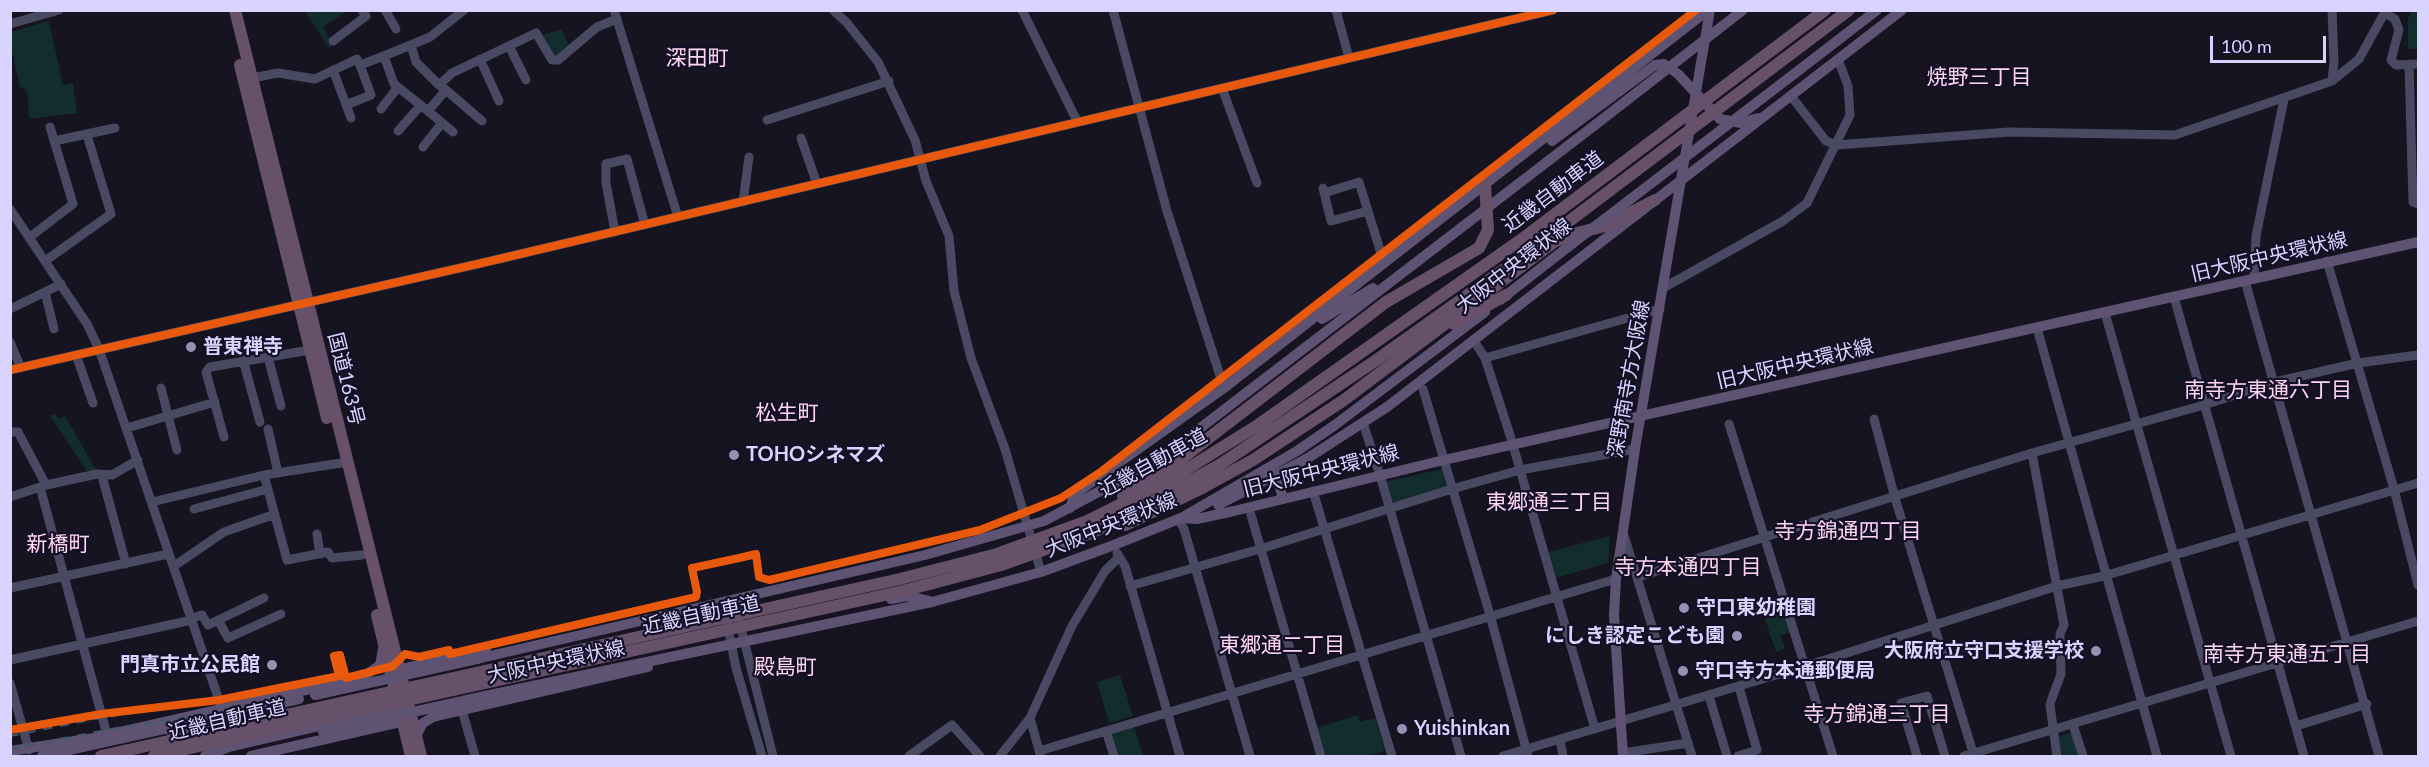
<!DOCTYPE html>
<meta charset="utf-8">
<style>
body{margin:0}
#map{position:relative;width:2429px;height:767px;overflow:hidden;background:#161421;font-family:Lato,sans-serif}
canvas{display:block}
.frame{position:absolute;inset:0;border:12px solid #d9d4ff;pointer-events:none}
.scale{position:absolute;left:2210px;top:36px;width:116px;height:27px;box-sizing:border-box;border:3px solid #d9d4ff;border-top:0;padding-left:8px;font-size:18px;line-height:21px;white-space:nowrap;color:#d9d4ff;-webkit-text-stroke:4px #130f26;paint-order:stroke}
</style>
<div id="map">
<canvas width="2429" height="767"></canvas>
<div class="frame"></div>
<div class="scale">100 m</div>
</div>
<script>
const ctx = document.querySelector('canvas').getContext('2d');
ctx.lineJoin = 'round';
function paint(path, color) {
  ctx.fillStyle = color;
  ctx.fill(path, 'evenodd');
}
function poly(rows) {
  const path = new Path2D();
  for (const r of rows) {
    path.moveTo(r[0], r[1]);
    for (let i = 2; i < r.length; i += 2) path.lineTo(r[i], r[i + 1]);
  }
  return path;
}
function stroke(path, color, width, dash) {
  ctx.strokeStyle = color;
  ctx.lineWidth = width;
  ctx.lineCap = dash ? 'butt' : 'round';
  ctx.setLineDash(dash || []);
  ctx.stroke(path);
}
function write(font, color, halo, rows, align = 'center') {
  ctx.font = font + ' Lato,"Noto Sans JP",sans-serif';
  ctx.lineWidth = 4.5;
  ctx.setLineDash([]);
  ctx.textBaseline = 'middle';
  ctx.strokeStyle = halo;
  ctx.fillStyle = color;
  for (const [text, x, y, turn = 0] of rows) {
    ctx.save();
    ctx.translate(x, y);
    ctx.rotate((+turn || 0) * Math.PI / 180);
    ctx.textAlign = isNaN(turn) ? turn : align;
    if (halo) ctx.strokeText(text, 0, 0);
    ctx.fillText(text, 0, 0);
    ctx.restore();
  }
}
paint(poly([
 [305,11,348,11,323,27,334,45,329,48],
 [2412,11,2418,11,2418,49,2408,49,2408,19],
 [49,21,63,85,73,83,77,113,29,119,28,95,25,89,20,88,11,47,11,32],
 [562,29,569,46,558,58,553,57,542,35],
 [54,414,59,419,65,416,96,470,88,473,50,416],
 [1442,469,1447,488,1391,504,1384,482],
 [1610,536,1608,563,1555,578,1548,552],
 [1781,604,1790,632,1781,635,1785,649,1776,652,1762,610],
 [1120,675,1133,716,1109,723,1097,682],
 [1358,715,1360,722,1375,718,1385,751,1367,756,1326,756,1317,728],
 [1134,726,1143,756,1117,756,1110,733],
 [2072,732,2080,756,2062,756,2058,737]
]), '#132c2d');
stroke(poly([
 [385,10,396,29],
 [614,10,678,217],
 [833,10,847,23,878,62,915,140,926,181,949,236,954,291,971,358,1005,449,1041,572],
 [1022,10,1077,121],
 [1113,10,1167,211,1224,388],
 [1336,10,1349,58],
 [2332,10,2334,61,2332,81],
 [2385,13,2395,19,2399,30,2391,60,2396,65,2418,64],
 [10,24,59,10],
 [333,41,366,16,362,10],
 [411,45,416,62,439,85],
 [509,46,526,80],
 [384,56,430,37,464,10],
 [480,59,499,101],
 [2409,65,2413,202,2418,204],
 [333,70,351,118],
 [252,78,278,73,315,79,357,59,360,65,384,56,394,84,428,111,446,90,439,85,452,73,536,33,552,60,558,60,597,27,617,19],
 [1222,88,1257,183],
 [446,90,482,121],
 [1791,96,1826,141,1837,145,2009,132,2175,135,2332,81,2359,59,2386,10],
 [346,105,371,95,360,65],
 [381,109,398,87],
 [428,111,453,132],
 [767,120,889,81],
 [398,131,421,105],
 [801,138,817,184],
 [54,141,115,128],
 [423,147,442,123],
 [1323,188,1331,221,1368,211],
 [1324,193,1359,182,1384,263],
 [743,202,749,157],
 [10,209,87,324,99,349,222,709],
 [615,232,606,183,606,164,627,159,645,225],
 [30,237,73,204,50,127],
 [45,261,111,214,87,135],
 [2327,261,2394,489,2418,585],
 [2254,279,2256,236,2284,99],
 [2245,281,2379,756],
 [1663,288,1783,221,1807,203,1850,115,1848,86,1838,59],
 [2174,297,2304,756],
 [10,309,45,292],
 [2105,313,2231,756],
 [2037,328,2157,756],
 [54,329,45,292,61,284],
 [1474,341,1485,358,1510,435,1595,729],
 [10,342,21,368],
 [76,355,93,403],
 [268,357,281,406],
 [1485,358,1660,309],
 [243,360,260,422],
 [10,370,482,263,1553,10],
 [161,388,177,450],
 [1423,389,1490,615,1528,756],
 [1874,419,1895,498,1974,756],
 [1363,423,1380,475,1461,756],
 [1729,424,1833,756],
 [127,428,215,402],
 [268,429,278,473],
 [10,432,18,432,46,485],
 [224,437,206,372,210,367,316,349],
 [2032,453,2064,625,2060,634,2061,674,2051,701],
 [264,475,287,560,328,552,332,558,362,555],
 [102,476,126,564],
 [40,487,107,735],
 [1313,491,1392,756],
 [10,497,46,485,97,474,112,475,138,460],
 [152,502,264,475,347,462],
 [1249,508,1321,756],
 [194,509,268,489],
 [1178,519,1184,529,1250,756],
 [1623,532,1692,756],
 [317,534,320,554],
 [1117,553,1125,566,1180,756],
 [174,566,224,532,275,514],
 [1638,577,2032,453,2204,405,2275,382,2358,363,2418,355],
 [1130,586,1260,549,1452,489,1520,470,1635,449],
 [10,588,168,554],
 [734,600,773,756],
 [723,603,736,668,762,756],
 [192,618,202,615,208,625,264,598],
 [218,620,228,638,281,614],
 [10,660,192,620],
 [10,683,29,750],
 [1709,696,1727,756],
 [2050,705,2057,756],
 [462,710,475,756],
 [1030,718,1040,754],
 [2073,725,2083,756],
 [2296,726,2367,704],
 [1106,731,1114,756],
 [1560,740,1563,756],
 [1039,751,1616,579],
 [1623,753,1688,743],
 [909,756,952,725,980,756],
 [1000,756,1030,718,1072,626,1105,571,1119,557],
 [1503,756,1806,666,2057,586,2104,576,2418,483],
 [1738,756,1757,750,1739,687],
 [1917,756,1901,703,1927,696,1945,756],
 [1964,756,2418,621]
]), '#4a4962', 9);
stroke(poly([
 [1794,74,1877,10],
 [1552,141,1655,65,1664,64,1678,74,1720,119,1741,123,1758,118],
 [1500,300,1568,247],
 [1322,319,1373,288],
 [1277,476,1283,499],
 [1218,505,1308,458,1387,407,1902,10],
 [1070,508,1075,494,1224,388,1708,10],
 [1181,518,1197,519,1234,511,1444,460,2418,242],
 [891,599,907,596,929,601],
 [477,659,925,555,1044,521,1160,459,1595,125],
 [393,671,486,650],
 [485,696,932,602,1041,572,1114,545,1181,518,1297,451,1335,425,1485,312],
 [169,730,195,733],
 [416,736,423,723,433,717,648,667],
 [10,751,94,738,363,677,380,665,383,649],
 [42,756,299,699],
 [205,756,229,747,402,707],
 [251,756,409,720],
 [1623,756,1614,615,1616,579,1635,449,1710,10]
]), '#5e5373', 10);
stroke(poly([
 [235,10,421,756],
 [240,65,327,418],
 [1454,324,1506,295],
 [1180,460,1386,302,1479,248,1488,230,1485,185],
 [1202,488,1253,460,1344,400,1554,242,1573,234,1605,226,1655,200],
 [377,615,411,756]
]), '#67516a', 12);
stroke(poly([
 [10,736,105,717,250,697],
 [10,749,121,727,252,708]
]), '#43596b', 2, [9, 8]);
stroke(poly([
 [1595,125,1743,10],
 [1568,247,1794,74],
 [315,695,477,659],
 [323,732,485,696]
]), '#5e5373', 10);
stroke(poly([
 [1123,496,1180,460],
 [1125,525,1202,488],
 [101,756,900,579,997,554,1085,522,1171,479,1258,425,1522,239,1825,10],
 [154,756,903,591,1001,565,1091,533,1133,513,1221,464,1378,359,1531,250,1849,10]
]), '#67516a', 12);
stroke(poly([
 [10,370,482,263,1553,10],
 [10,730,101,714,219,700,339,676,334,656,340,655,346,678,393,666,405,654,419,657,449,650,450,654,696,597,697,592,692,568,697,567,739,558,756,554,759,577,769,580,980,530,1061,498,1102,471,1696,10]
]), '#e8590c', 8);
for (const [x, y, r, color] of [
 [191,347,6,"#9591b1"],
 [734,455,6,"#9591b1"],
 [1684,608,6,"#9591b1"],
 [1737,636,6,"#9591b1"],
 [2096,651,6,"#9591b1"],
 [272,665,6,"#9591b1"],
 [1683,671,6,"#9591b1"],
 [1402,729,6,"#9591b1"]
]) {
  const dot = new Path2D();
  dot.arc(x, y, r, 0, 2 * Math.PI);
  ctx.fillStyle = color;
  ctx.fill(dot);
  stroke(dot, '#130f26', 2);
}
write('20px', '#d9d4ff', '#130f26', [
 ["近畿自動車道",1553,192,-37],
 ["旧大阪中央環状線",2269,257,-13],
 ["大阪中央環状線",1514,266,-38],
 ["旧大阪中央環状線",1795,364,-13],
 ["国道163号",346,379,76],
 ["深野南寺方大阪線",1629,379,-80],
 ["近畿自動車道",1153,463,-29],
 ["旧大阪中央環状線",1321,471,-14],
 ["大阪中央環状線",1111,525,-22],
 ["近畿自動車道",701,615,-12],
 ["大阪中央環状線",556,662,-12],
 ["近畿自動車道",227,720,-13]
]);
write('bold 20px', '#d9d4ff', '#130f26', [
 ["普東禅寺",203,347],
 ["TOHOシネマズ",746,455],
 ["守口東幼稚園",1696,608],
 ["にしき認定こども園",1725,636,"right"],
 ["大阪府立守口支援学校",2084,651,"right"],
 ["門真市立公民館",260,665,"right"],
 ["守口寺方本通郵便局",1695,671],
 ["Yuishinkan",1414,729]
], 'left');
write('21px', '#ffd6f0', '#130f26', [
 ["深田町",697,58],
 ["焼野三丁目",1979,77],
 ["南寺方東通六丁目",2268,390],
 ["松生町",787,413],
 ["東郷通三丁目",1549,502],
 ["寺方錦通四丁目",1848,531],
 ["新橋町",58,544],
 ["寺方本通四丁目",1688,567],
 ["東郷通二丁目",1282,645],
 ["南寺方東通五丁目",2287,654],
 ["殿島町",785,667],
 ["寺方錦通三丁目",1877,714]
]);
</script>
